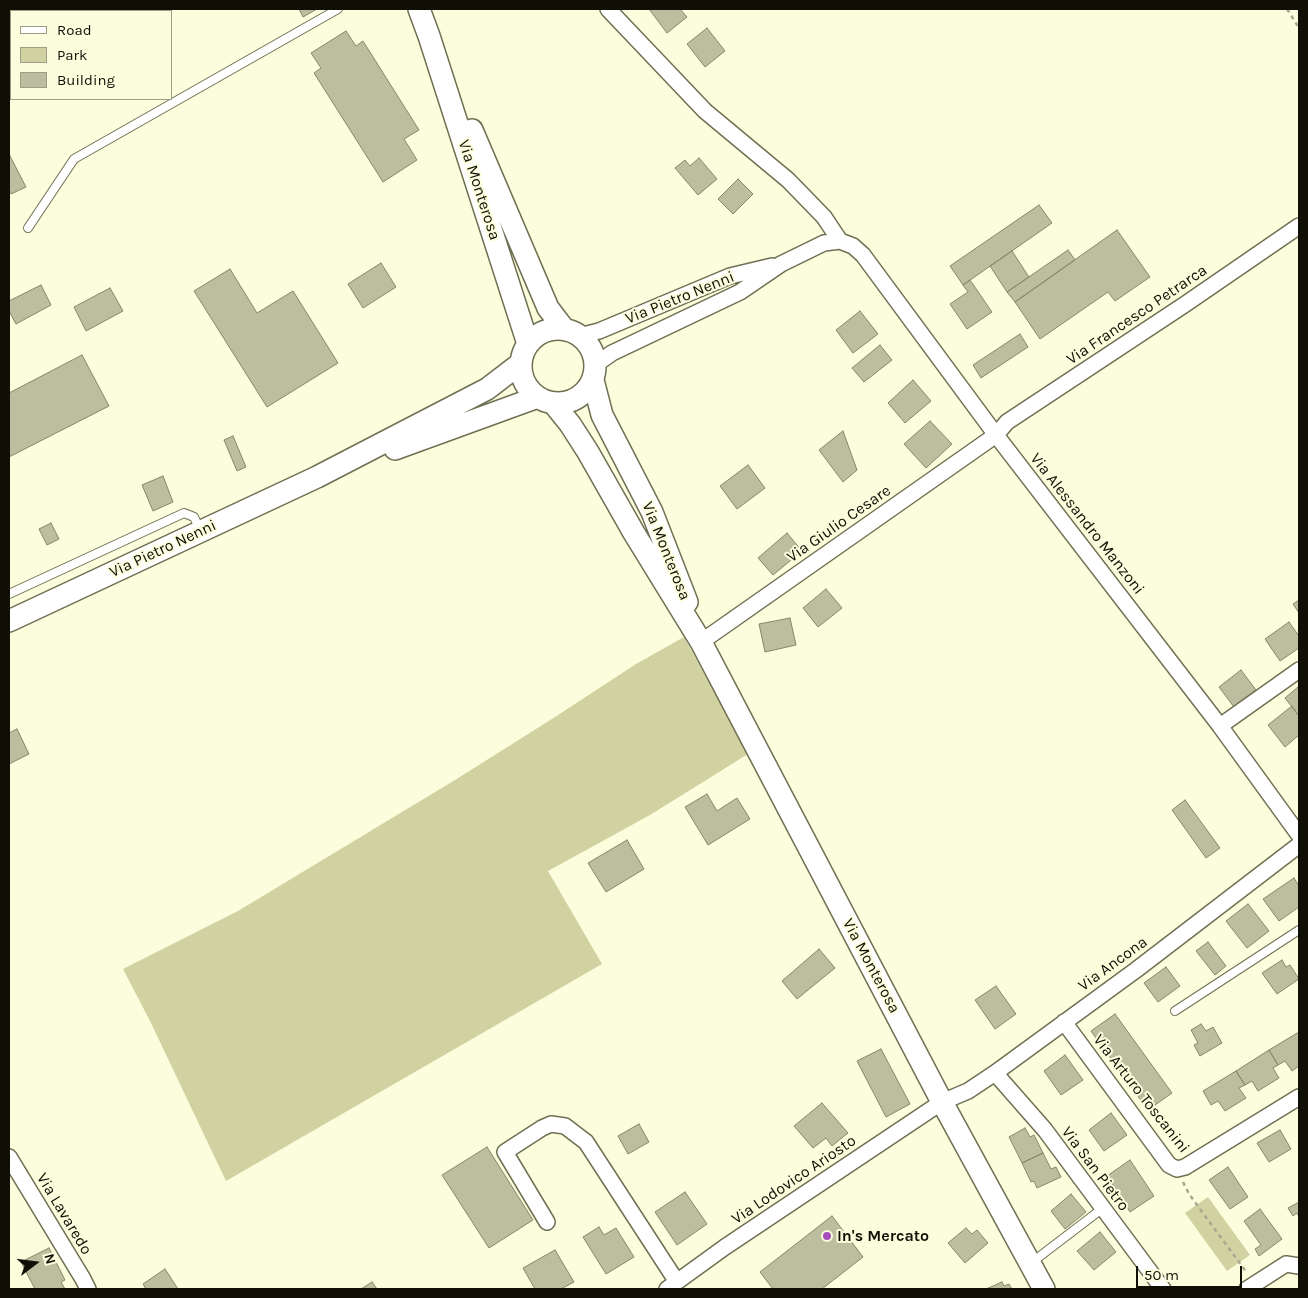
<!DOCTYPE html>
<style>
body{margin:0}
#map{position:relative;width:1308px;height:1298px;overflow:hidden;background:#fcfddc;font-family:Karla,sans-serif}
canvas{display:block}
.frame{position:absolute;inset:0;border:10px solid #0f0f05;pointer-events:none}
.legend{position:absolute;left:10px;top:10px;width:162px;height:90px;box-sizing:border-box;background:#fcfddc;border:1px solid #9d9e86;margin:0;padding:6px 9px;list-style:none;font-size:15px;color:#0f0f05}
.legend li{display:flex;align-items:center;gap:10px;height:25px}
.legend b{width:25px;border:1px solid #9d9e86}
.north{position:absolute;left:10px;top:1238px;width:50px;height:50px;-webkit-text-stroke:4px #fcfddc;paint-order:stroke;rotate:75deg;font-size:14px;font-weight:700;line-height:20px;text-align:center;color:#0f0f05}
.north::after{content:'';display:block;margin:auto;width:18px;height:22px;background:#0f0f05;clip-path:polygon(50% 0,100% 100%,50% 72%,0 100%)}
.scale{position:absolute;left:1136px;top:1266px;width:106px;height:22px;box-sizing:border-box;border:2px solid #0f0f05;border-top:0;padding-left:6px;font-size:15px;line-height:18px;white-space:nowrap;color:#0f0f05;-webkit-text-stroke:4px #fcfddc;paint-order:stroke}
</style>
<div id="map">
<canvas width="1308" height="1298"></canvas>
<div class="frame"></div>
<ul class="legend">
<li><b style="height:6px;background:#fff"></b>Road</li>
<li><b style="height:14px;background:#d1d2a1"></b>Park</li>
<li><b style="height:14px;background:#bdbe9f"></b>Building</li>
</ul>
<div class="north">N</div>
<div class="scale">50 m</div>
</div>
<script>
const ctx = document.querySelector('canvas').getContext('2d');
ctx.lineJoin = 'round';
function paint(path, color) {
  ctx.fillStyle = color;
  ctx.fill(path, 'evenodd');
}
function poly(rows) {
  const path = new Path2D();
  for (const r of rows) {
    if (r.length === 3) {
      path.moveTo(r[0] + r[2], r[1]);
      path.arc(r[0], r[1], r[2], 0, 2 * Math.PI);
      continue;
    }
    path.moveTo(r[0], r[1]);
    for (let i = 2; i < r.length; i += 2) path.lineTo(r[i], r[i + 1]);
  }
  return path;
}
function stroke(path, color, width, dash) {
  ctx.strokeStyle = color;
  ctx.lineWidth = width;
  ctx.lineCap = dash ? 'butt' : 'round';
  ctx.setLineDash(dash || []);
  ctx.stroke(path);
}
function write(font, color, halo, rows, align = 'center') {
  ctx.font = font + ' Karla,sans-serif';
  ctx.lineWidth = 4;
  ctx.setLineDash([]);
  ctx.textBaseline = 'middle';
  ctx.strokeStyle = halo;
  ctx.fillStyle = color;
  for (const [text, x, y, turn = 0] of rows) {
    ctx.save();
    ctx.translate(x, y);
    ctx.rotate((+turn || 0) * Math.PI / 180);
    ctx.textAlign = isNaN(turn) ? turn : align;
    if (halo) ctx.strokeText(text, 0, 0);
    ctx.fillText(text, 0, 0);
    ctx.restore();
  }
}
paint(poly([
 [684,637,748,754,650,815,548,871,602,964,226,1181,151,1023,123,969,238,911,455,780,555,717,636,664],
 [1208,1197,1250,1255,1227,1271,1185,1213]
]), '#d1d2a1');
const building = poly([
 [9,9,47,9,49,11,11,11,11,39,9,35,9,9],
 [299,9,317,9,303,17,299,9],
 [649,9,680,9,687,17,667,33,649,9],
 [707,28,725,51,705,67,687,44,707,28],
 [346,31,356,46,363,41,419,130,404,139,417,160,383,182,314,73,321,68,311,53,346,31],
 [10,156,26,187,11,194,9,190,9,157,10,156],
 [699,158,717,179,698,195,675,168,685,160,690,166,699,158],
 [738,179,753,194,733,214,718,199,738,179],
 [1039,205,1052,223,963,285,950,266,1039,205],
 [1117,230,1150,277,1115,301,1108,292,1040,339,1015,302,1117,230],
 [1068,250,1075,260,1015,302,1007,292,1068,250],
 [1012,251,1029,277,1007,292,990,266,1012,251],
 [381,263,396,287,363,308,348,284,381,263],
 [230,269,257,313,293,291,338,363,267,407,194,291,230,269],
 [970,280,992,312,967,329,950,304,968,292,963,285,970,280],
 [41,285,51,305,16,324,9,311,9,301,41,285],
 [110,288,123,311,86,331,74,307,110,288],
 [860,311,878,334,853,353,836,330,860,311],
 [1020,334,1028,347,981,378,973,365,1020,334],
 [880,345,892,360,864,382,852,368,880,345],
 [82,355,109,406,9,457,9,393,82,355],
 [913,380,931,401,905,423,888,403,913,380],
 [930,421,952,444,926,468,904,444,930,421],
 [843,431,857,470,843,482,819,450,843,431],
 [233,436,246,467,237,471,224,440,233,436],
 [748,465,765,488,737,509,720,486,748,465],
 [163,476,173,502,153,511,142,485,163,476],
 [51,523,59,539,47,545,39,529,51,523],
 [787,533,802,551,773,575,758,558,787,533],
 [826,589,842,608,818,627,803,608,826,589],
 [1299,600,1299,613,1293,604,1299,600],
 [790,618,796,645,765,652,759,624,790,618],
 [1289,622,1299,636,1299,648,1280,661,1265,639,1289,622],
 [1241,670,1256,690,1234,707,1219,687,1241,670],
 [1299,686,1299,716,1285,698,1299,686],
 [1292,706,1299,716,1299,735,1285,747,1268,725,1292,706],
 [17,729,29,754,9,764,9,733,17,729],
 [707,794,717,811,737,798,750,819,708,845,685,807,707,794],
 [1185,800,1220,848,1206,858,1172,810,1185,800],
 [627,840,644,869,606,892,588,863,627,840],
 [1294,878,1299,886,1299,907,1279,921,1263,899,1294,878],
 [1248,904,1269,931,1247,948,1226,921,1248,904],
 [1208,942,1226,966,1215,975,1196,951,1208,942],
 [819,949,835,968,797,999,782,981,819,949],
 [1282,960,1286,967,1290,965,1299,979,1277,994,1262,973,1282,960],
 [1166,967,1180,986,1158,1002,1144,983,1166,967],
 [996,986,1016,1014,995,1029,975,1000,996,986],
 [1115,1014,1172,1093,1148,1110,1091,1031,1115,1014],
 [1201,1024,1206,1031,1213,1027,1222,1043,1200,1056,1194,1045,1198,1043,1191,1030,1201,1024],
 [1299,1032,1299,1066,1292,1071,1285,1061,1278,1065,1269,1050,1299,1032],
 [881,1049,910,1104,886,1117,857,1061,881,1049],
 [1269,1050,1278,1065,1273,1068,1279,1078,1258,1091,1252,1081,1245,1085,1236,1071,1269,1050],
 [1065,1055,1083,1080,1061,1095,1044,1071,1065,1055],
 [1236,1071,1245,1085,1239,1088,1246,1098,1225,1111,1218,1101,1211,1105,1203,1091,1236,1071],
 [822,1103,848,1133,832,1146,826,1138,813,1148,794,1126,822,1103],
 [1111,1113,1127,1135,1104,1151,1089,1130,1111,1113],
 [639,1124,649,1142,628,1154,618,1136,639,1124],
 [1025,1128,1030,1137,1034,1135,1043,1153,1022,1163,1009,1137,1025,1128],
 [1280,1130,1291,1149,1269,1162,1257,1143,1280,1130],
 [487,1147,533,1220,489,1248,442,1175,487,1147],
 [1043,1153,1051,1169,1056,1167,1061,1177,1037,1188,1034,1181,1031,1182,1022,1163,1043,1153],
 [1130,1160,1154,1196,1130,1212,1107,1176,1130,1160],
 [1228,1167,1248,1197,1230,1209,1209,1180,1228,1167],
 [685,1192,707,1224,677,1245,655,1212,685,1192],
 [1071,1194,1086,1212,1065,1229,1051,1211,1071,1194],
 [1299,1202,1299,1217,1297,1213,1293,1216,1288,1208,1299,1202],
 [1260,1209,1282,1239,1259,1256,1255,1249,1261,1245,1244,1221,1260,1209],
 [832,1216,863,1257,822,1289,773,1289,760,1272,832,1216],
 [599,1227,604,1235,616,1228,634,1257,606,1274,583,1237,599,1227],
 [966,1228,972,1234,977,1230,988,1243,965,1263,948,1243,966,1228],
 [1100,1232,1116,1252,1094,1270,1077,1251,1100,1232],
 [49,1248,65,1280,61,1282,65,1289,35,1289,21,1262,49,1248],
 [555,1250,574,1282,561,1289,535,1289,523,1268,555,1250],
 [165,1269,178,1289,146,1289,143,1284,165,1269],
 [372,1282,377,1289,361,1289,372,1282],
 [1002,1282,1004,1286,1009,1284,1012,1289,986,1289,1002,1282]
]);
paint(building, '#bdbe9f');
stroke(building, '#868769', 1);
const lane = poly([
 [28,228,74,159,338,9],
 [9,594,184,513,194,517,200,530],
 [1175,1011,1299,930],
 [1031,1263,1103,1208]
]);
const street = poly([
 [608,9,705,111,788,180,824,217,840,241],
 [579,336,599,331,730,276,772,266],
 [595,365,612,353,740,292,781,264,824,243,840,241,853,246,863,255,996,435,1220,726,1299,835],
 [701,642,996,435,1007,422,1184,305,1299,226],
 [1220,726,1299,670],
 [1064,1022,1169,1165,1177,1169,1185,1167,1299,1097],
 [995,1073,1045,1130,1163,1289],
 [9,1157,83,1279,88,1289],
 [547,1222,505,1152,542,1128,551,1124,565,1126,586,1142,677,1282],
 [667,1289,725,1247,942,1102,968,1091,995,1073,1136,970,1299,845],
 [1247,1289,1286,1264,1299,1266]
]);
const secondary = poly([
 [419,9,429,36,528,344],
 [472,130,548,308,564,329],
 [558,366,37],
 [593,380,602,415,652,512,687,602],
 [553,403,570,424,588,452,634,533,701,642,942,1102,1044,1289],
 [395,449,538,397],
 [9,621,317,477,487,389,521,363]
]);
stroke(lane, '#6f7053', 10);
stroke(street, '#6f7053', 18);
stroke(secondary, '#6f7053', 24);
stroke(poly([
 [1287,9,1299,28],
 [1183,1182,1189,1194,1247,1273]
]), '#a7a88f', 2.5, [4, 4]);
stroke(lane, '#fff', 8);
stroke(street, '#fff', 15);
stroke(secondary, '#fff', 21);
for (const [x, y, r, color] of [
 [827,1236,5,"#a54ebc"]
]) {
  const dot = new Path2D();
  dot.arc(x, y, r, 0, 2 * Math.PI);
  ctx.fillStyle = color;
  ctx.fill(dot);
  stroke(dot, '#fcfddc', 2);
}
write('16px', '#0f0f05', '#fcfddc', [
 ["Via Monterosa",479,190,72],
 ["Via Pietro Nenni",680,298,-22],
 ["Via Francesco Petrarca",1137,315,-34],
 ["Via Giulio Cesare",839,524,-35],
 ["Via Alessandro Manzoni",1087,524,52],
 ["Via Pietro Nenni",163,549,-25],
 ["Via Monterosa",666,551,68],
 ["Via Ancona",1113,964,-36],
 ["Via Monterosa",871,966,62],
 ["Via Arturo Toscanini",1141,1094,52],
 ["Via San Pietro",1095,1169,53],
 ["Via Lodovico Ariosto",794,1180,-34],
 ["Via Lavaredo",64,1214,59]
]);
write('bold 16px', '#0f0f05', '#fcfddc', [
 ["In's Mercato",837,1236]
], 'left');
</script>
